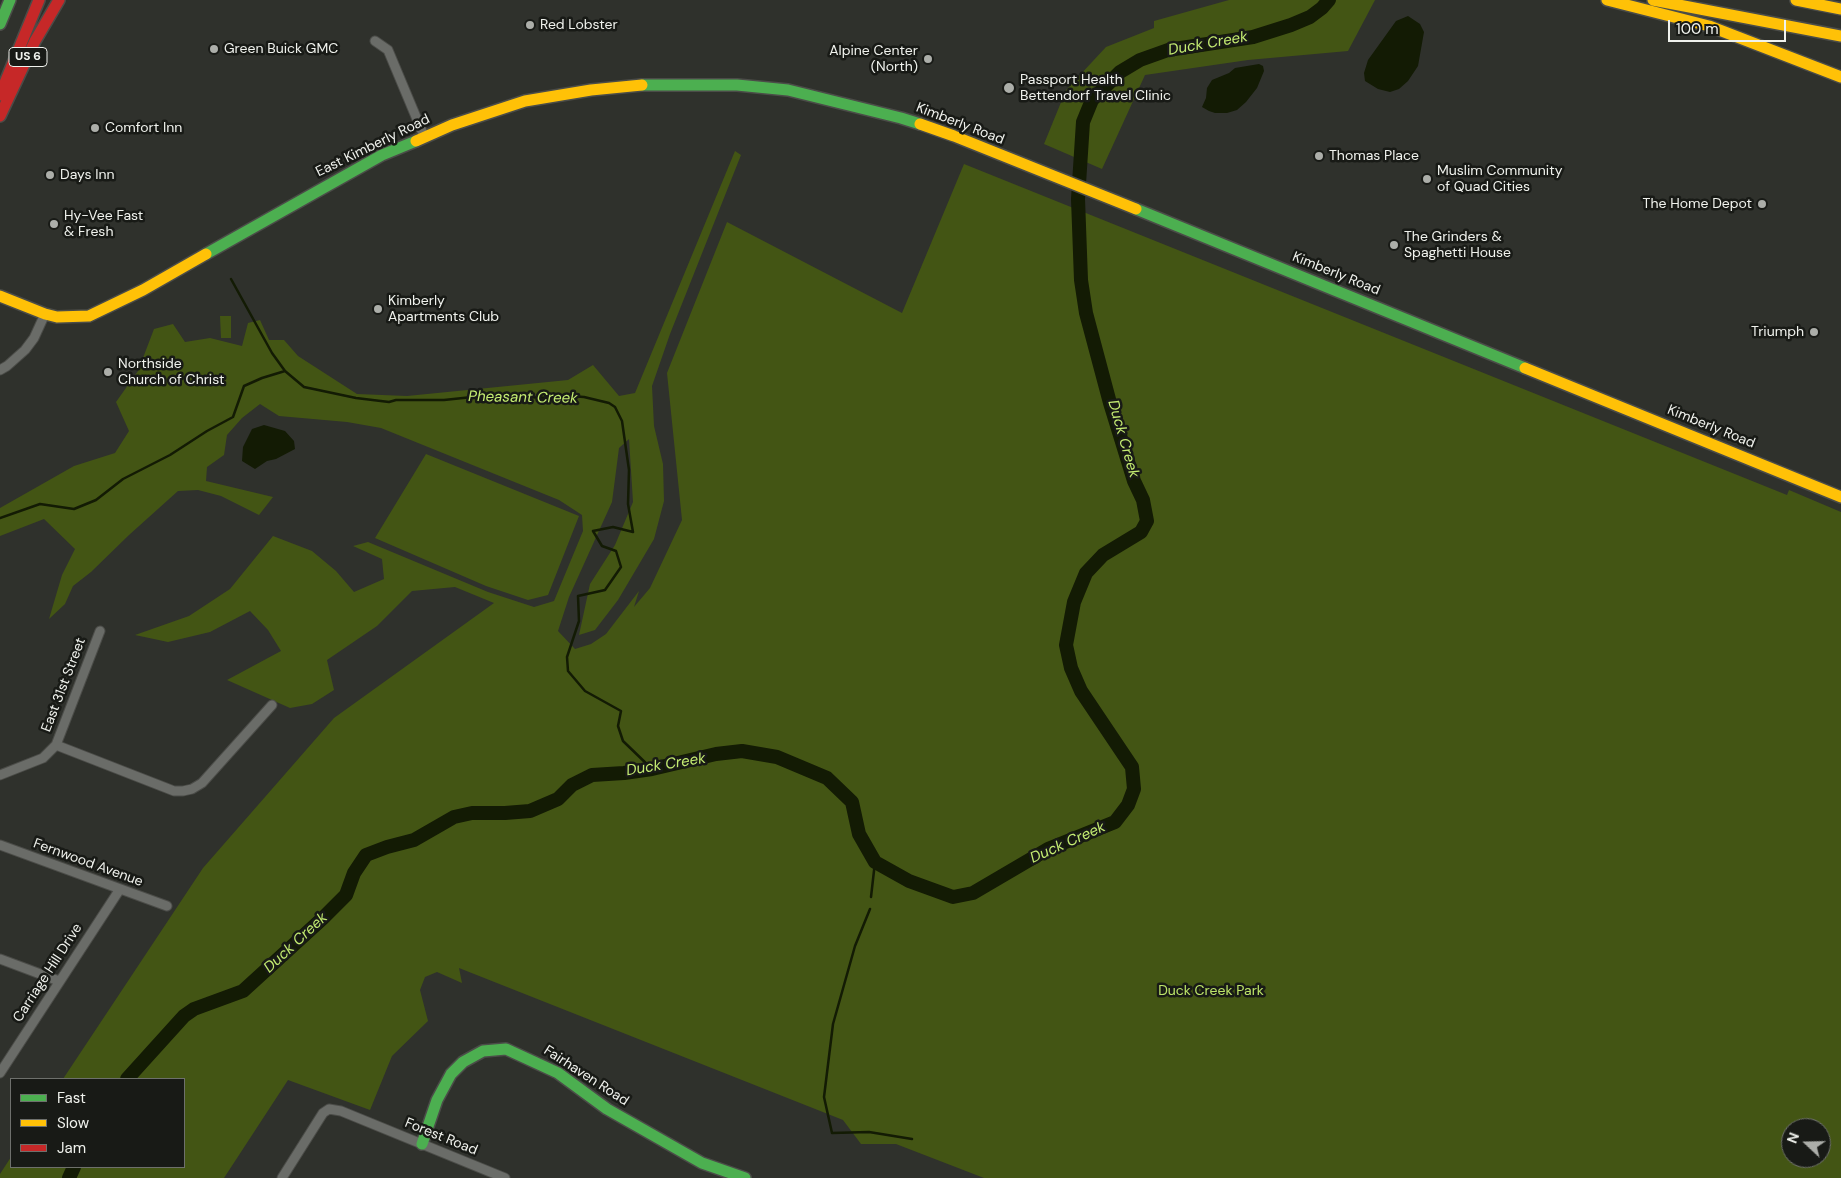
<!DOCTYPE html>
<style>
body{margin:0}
#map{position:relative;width:1841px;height:1178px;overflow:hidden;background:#2f312c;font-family:"DM Sans",sans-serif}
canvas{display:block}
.legend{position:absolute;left:10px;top:1078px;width:175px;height:90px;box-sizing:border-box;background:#181a16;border:1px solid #6e706c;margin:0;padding:6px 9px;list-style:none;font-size:15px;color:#f0f2ed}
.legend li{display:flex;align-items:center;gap:10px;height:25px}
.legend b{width:25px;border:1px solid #6e706c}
.north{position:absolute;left:1781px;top:1118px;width:50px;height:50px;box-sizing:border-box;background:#181a16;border:1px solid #6e706c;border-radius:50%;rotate:291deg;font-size:14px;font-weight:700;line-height:20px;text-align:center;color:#f0f2ed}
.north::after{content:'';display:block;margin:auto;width:18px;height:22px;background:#acaea9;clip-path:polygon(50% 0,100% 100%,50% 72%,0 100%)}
.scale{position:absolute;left:1668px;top:20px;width:118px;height:22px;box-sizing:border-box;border:2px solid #f0f2ed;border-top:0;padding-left:6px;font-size:15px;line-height:18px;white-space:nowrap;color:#f0f2ed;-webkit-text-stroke:4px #181a16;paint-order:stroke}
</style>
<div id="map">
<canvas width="1841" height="1178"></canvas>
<ul class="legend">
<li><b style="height:6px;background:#4caf50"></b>Fast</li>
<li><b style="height:6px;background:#ffc107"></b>Slow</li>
<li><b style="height:6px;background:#c62828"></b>Jam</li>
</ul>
<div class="north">N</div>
<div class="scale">100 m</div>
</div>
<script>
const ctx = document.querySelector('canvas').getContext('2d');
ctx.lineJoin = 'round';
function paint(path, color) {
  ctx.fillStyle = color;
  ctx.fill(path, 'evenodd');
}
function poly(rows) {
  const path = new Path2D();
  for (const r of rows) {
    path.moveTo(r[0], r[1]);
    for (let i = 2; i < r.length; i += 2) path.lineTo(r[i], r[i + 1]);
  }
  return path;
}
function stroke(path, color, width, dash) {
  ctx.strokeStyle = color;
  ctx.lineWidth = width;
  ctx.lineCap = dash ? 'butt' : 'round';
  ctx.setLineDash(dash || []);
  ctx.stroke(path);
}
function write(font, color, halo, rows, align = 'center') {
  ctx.font = font + ' "DM Sans",sans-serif';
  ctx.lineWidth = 5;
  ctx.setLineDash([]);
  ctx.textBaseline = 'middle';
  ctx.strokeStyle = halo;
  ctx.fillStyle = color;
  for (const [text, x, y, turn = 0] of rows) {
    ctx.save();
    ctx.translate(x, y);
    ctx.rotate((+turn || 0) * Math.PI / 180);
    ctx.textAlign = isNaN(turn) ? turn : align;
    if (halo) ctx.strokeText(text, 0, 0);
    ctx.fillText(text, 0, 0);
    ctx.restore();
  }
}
paint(poly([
 [1229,0,1375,0,1348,51,1248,60,1145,75,1102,169,1044,144,1066,90,1106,47,1154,28,1154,21],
 [735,151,741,155,670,334,652,386,654,426,663,464,664,501,654,539,618,600,595,630,579,635,590,584,615,545,633,502,629,439,619,448,612,502,569,597,558,631,575,649,591,644,606,634,639,591,634,607,650,588,682,520,667,373,727,222,902,313,964,164,1787,495,1789,490,1841,512,1841,1178,984,1178,896,1144,861,1144,843,1120,459,968,462,983,437,972,425,977,420,990,428,1021,392,1056,370,1110,288,1080,224,1178,0,1178,0,1174,11,1157,11,1167,184,1167,184,1079,63,1079,203,868,334,718,494,603,455,587,412,591,377,626,327,660,334,690,312,704,290,708,227,680,281,651,268,630,250,611,210,632,168,642,135,635,189,616,230,589,273,536,312,551,336,571,354,592,384,579,382,559,353,546,368,542,488,592,534,607,554,601,583,531,582,515,559,500,381,428,347,422,279,416,260,404,242,418,227,435,224,455,207,467,206,481,273,497,259,515,221,496,198,490,178,491,129,535,91,572,73,586,65,604,49,619,62,575,75,549,44,519,0,536,0,508,74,466,115,453,129,431,116,402,138,371,154,329,173,324,185,342,210,338,242,346,248,323,260,320,269,340,284,340,298,356,357,394,407,396,568,380,593,365,619,396,635,393],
 [1791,1128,1821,1128,1821,1158,1791,1158],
 [220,316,231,316,231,338,221,338],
 [426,454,579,516,548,595,528,600,486,586,375,538]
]), '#435514');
paint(poly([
 [1408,16,1420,24,1424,32,1418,66,1408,81,1399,89,1390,92,1378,89,1365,81,1364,73,1368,60,1396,21],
 [1259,64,1263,66,1264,71,1257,88,1246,102,1237,110,1227,113,1215,113,1209,111,1202,107,1206,98,1207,88,1212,80,1229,73,1235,68],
 [264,425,285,431,294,441,295,449,276,459,267,461,255,469,242,461,243,447,252,429]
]), '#131b04');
stroke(poly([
 [231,279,272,353,285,371],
 [0,518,40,504,74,509,96,500,123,479,170,455,207,431,233,417,244,386,262,378,285,371,304,387,356,398,389,402,396,400,444,400,482,396,556,398,570,396,584,397,609,403,615,407,622,421,629,470,628,504,633,532,613,527,593,531,602,546,616,551,621,567,605,590,578,596,579,621,567,657,568,671,585,691,621,711,618,726,623,741,652,769],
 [871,897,875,862],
 [870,909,855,946,833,1024,824,1097,832,1133,869,1132,912,1139]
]), '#131b04', 2.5);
stroke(poly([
 [127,1079,184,1016,194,1009,243,991,323,918,346,895,354,873,366,855,387,847,414,840,454,817,472,813,505,813,530,811,558,799,572,785,592,775,624,773,652,769,716,754,742,751,777,757,827,778,852,802,859,834,875,862,909,881,953,897,973,893,1048,849,1115,822,1128,805,1134,789,1132,767,1081,691,1071,668,1066,645,1074,602,1086,573,1103,555,1141,532,1147,521,1143,500,1134,481,1110,403,1086,313,1081,280,1078,199,1083,122,1092,100,1120,72,1140,60,1168,50,1253,37,1291,25,1310,17,1322,8,1329,0],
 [69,1178,74,1167]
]), '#131b04', 14);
const street = poly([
 [375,41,388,50,424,136],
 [0,370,7,366,25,350,34,338,45,314],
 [56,745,174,791,183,791,192,789,202,783,272,705],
 [0,775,43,758,56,745,100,631],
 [0,845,167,906],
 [0,959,59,981],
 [0,1073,120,889],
 [282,1178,323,1113,329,1109,341,1111,505,1178]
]);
const fast = poly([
 [0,24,10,0],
 [642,85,737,85,788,90,901,118,920,124],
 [1136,209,1525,368],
 [206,254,382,155,416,141],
 [422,1144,437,1100,451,1074,463,1062,483,1051,506,1049,558,1073,607,1109,702,1163,745,1178]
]);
const slow = poly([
 [1607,0,1709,26,1841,77],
 [1653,0,1841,36],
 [1796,0,1841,9],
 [920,124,954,136,1136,209],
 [416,141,452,125,525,101,591,90,642,85],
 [0,296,45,314,57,317,89,316,143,290,206,254],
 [1525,368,1841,497]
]);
const jam = poly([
 [0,95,39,0],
 [0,116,35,41,59,0]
]);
stroke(street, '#4b4c48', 11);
stroke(fast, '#4b4c48', 14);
stroke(slow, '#4b4c48', 14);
stroke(jam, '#4b4c48', 14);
stroke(street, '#6a6c68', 9);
stroke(fast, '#4caf50', 11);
stroke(slow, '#ffc107', 11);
stroke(jam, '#c62828', 11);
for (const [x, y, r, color] of [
 [530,25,5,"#acaea9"],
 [214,49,5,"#acaea9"],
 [928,59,5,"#acaea9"],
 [1009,88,6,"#acaea9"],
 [95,128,5,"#acaea9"],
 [1319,156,5,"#acaea9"],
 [50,175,5,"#acaea9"],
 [1427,179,5,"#acaea9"],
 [1762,204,5,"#acaea9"],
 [54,224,5,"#acaea9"],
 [1394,245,5,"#acaea9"],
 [378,309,5,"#acaea9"],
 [1814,332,5,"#acaea9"],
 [108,372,5,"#acaea9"]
]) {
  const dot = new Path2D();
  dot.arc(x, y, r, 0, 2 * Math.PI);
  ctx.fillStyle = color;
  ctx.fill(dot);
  stroke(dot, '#181a16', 2);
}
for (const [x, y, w] of [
 [28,57,38]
]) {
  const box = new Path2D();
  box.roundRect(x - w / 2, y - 9.5, w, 19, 4);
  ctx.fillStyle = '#181a16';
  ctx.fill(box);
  stroke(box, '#f0f2ed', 1);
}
write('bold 12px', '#f0f2ed', null, [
 ["US 6",28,57]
]);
write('14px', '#f0f2ed', '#181a16', [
 ["Red Lobster",540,25],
 ["Green Buick GMC",224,49],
 ["Alpine Center",918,51,"right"],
 ["(North)",918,67,"right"],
 ["Passport Health",1020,80],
 ["Bettendorf Travel Clinic",1020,96],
 ["Comfort Inn",105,128],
 ["Thomas Place",1329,156],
 ["Muslim Community",1437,171],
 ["of Quad Cities",1437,187],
 ["Days Inn",60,175],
 ["The Home Depot",1752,204,"right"],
 ["Hy-Vee Fast",64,216],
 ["& Fresh",64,232],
 ["The Grinders &",1404,237],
 ["Spaghetti House",1404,253],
 ["Kimberly",388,301],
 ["Apartments Club",388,317],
 ["Triumph",1804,332,"right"],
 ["Northside",118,364],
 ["Church of Christ",118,380]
], 'left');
write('14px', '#f0f2ed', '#181a16', [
 ["Kimberly Road",960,124,21],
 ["East Kimberly Road",373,146,-26],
 ["Kimberly Road",1336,274,22],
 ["Kimberly Road",1711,427,22],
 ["East 31st Street",64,685,-69],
 ["Fernwood Avenue",88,863,20],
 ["Carriage Hill Drive",48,973,-57],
 ["Fairhaven Road",586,1076,33],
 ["Forest Road",441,1137,22]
]);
write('14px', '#bde569', '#181a16', [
 ["Duck Creek Park",1211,991]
]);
write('italic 15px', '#c5ed72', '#181a16', [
 ["Duck Creek",1208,44,-10],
 ["Pheasant Creek",523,398,1],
 ["Duck Creek",1123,439,74],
 ["Duck Creek",666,765,-9],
 ["Duck Creek",1068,843,-24],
 ["Duck Creek",296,943,-43]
]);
</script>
